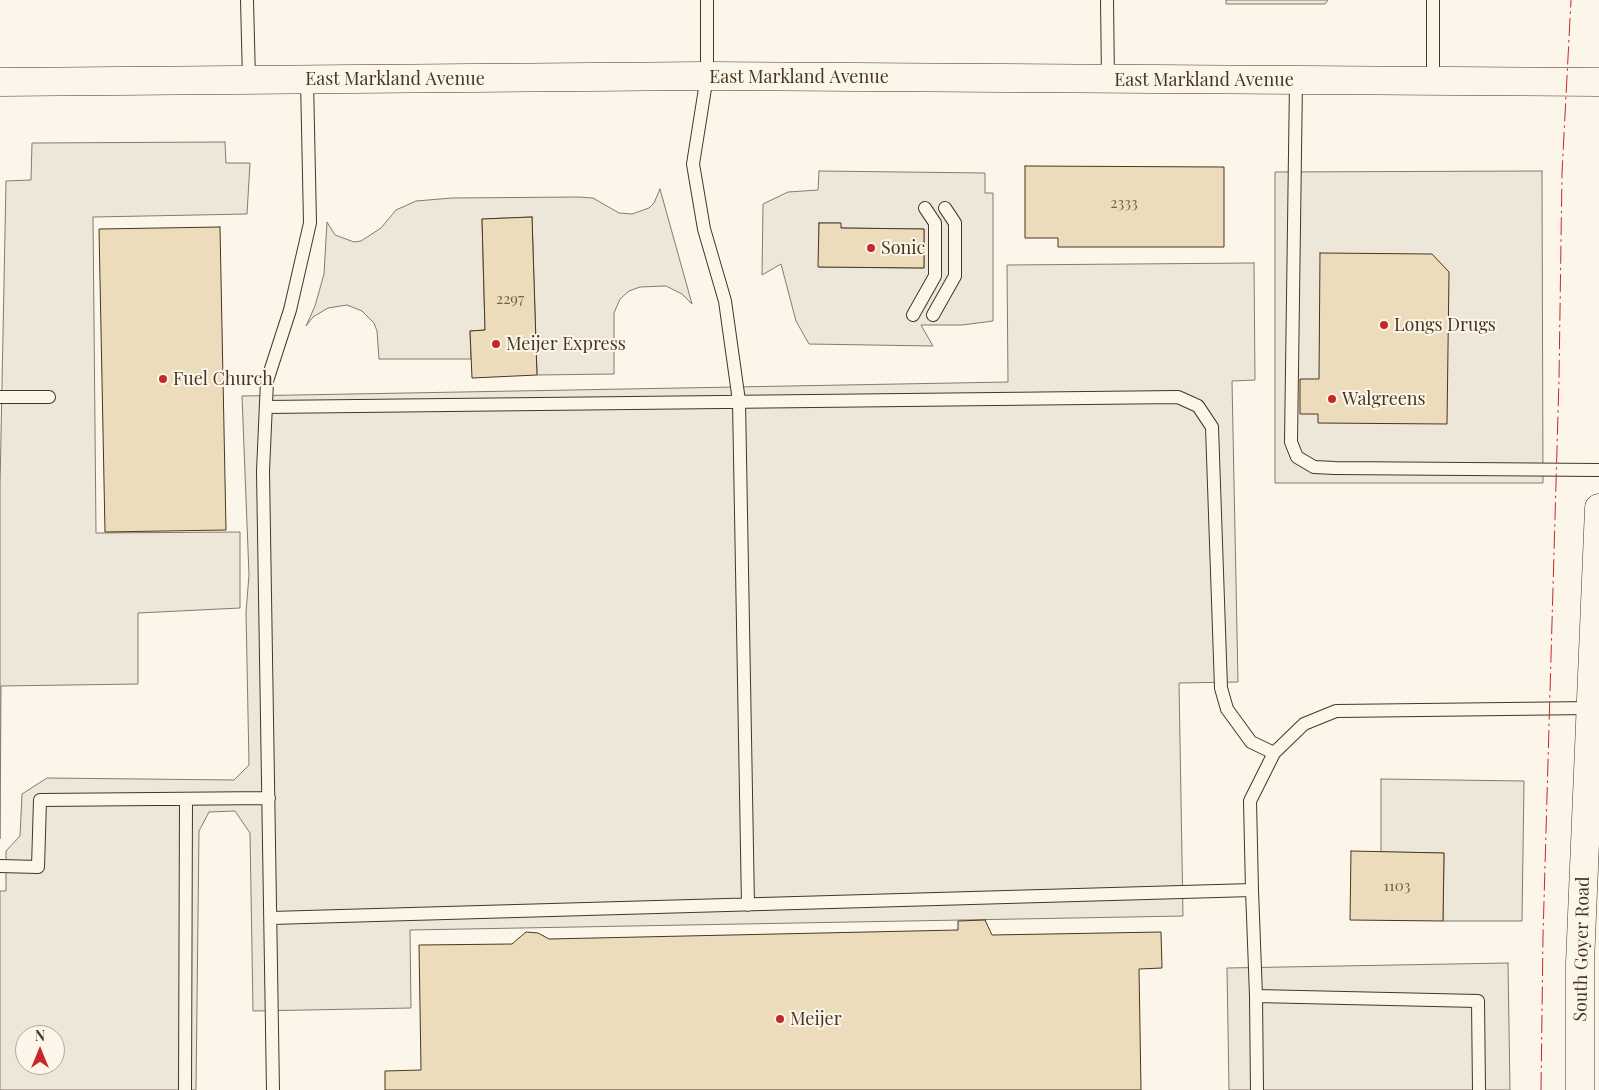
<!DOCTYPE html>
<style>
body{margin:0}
#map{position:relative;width:1599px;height:1090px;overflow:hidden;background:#fbf6e9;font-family:"Playfair Display",serif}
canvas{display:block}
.north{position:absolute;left:15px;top:1025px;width:50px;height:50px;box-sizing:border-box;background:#fbf6e9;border:1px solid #b4a999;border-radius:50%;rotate:0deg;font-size:14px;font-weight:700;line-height:20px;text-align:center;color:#4a3520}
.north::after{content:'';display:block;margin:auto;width:18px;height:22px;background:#c62828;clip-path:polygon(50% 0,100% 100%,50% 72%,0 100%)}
</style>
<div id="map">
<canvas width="1599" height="1090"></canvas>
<div class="north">N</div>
</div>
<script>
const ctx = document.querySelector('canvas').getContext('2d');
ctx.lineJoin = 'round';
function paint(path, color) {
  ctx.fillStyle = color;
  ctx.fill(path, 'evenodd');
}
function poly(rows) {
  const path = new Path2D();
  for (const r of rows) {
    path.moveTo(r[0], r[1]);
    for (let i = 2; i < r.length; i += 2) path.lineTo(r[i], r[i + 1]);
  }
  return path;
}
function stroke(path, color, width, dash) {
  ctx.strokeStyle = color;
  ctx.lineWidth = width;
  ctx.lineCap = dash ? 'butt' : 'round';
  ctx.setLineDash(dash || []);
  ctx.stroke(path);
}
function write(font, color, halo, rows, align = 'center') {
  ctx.font = font + ' "Playfair Display",serif';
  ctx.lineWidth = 4;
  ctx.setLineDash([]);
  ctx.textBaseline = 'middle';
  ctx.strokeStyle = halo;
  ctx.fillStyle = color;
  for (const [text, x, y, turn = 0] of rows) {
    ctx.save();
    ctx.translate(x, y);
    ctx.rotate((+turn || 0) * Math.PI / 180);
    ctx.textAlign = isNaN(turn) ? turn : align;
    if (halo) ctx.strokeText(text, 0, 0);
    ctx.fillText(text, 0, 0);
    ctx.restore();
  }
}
const parking = poly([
 [1226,0,1328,0,1325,4,1226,4,1226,0],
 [225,142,226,163,250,163,247,214,93,217,96,533,240,532,240,608,138,613,138,684,1,686,0,839,0,486,6,181,31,180,32,143,225,142],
 [819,171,985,173,985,193,993,193,993,321,962,325,921,325,933,346,809,344,796,321,781,264,762,275,763,204,788,192,818,190,819,171],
 [819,223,840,223,841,228,924,229,924,268,819,267,819,223],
 [1542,171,1543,483,1275,483,1275,172,1542,171],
 [660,189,692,304,682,294,666,286,640,287,629,291,620,299,614,313,614,374,537,375,532,217,482,219,485,330,470,331,471,359,379,359,377,331,374,323,362,311,347,305,328,308,313,317,306,326,315,306,324,274,327,222,335,235,354,242,361,241,381,228,396,210,416,201,452,198,578,197,593,198,619,213,632,214,649,208,654,203,660,189],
 [1254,263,1255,380,1232,381,1238,682,1179,683,1183,916,410,930,411,1008,253,1011,250,833,235,811,209,812,199,831,196,1090,0,1090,0,891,6,891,6,851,20,836,22,794,47,778,234,780,249,765,246,612,249,575,242,396,1008,382,1007,265,1254,263],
 [25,1035,55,1035,55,1065,25,1065,25,1035],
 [1381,779,1524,781,1522,921,1443,921,1444,853,1381,852,1381,779],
 [1508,963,1510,1090,1229,1090,1227,968,1508,963]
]);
paint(parking, '#ede7d9');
stroke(parking, '#887966', 1);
const building = poly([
 [1025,166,1224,167,1224,247,1058,247,1058,238,1025,238,1025,166],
 [532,217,537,375,472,378,470,331,485,330,482,219,532,217],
 [819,223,841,223,841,228,924,229,924,268,818,267,819,223],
 [220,227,226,530,105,532,99,229,220,227],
 [1320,253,1432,254,1449,272,1447,424,1318,423,1318,414,1300,414,1300,379,1319,379,1320,253],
 [1351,851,1444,853,1443,921,1350,920,1351,851],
 [985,920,992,935,1161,932,1162,968,1139,969,1141,1090,385,1090,385,1071,421,1070,419,945,512,944,526,932,538,933,549,939,958,930,958,921,985,920]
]);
paint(building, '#ecdcbc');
stroke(building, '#4a3520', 1);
const service = poly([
 [247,0,249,80],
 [707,0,707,76,693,164,704,229,725,301,739,401,748,905],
 [1107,0,1108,80],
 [1433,0,1433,81],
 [1296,81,1291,442,1297,457,1314,467,1335,468,1599,470],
 [913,315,935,276,935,223,925,208],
 [933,315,955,276,955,223,945,208],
 [0,397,49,397],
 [266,407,1178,397,1198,406,1212,427,1221,688,1227,709,1251,742,1274,753],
 [0,866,38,867,40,800,269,798],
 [1252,890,1256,996,1478,1001,1479,1090],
 [271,918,1252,890,1250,801,1274,753,1304,724,1336,711,1591,708],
 [1256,996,1257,1090],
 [185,1090,186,799],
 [273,1090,263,471,267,381,290,310,310,223,307,80]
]);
const tertiary = poly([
 [1580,1090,1580,963,1599,508]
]);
const primary = poly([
 [0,82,707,76,1599,82]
]);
stroke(service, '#4a3520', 14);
stroke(tertiary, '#4a3520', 29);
stroke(primary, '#4a3520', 29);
stroke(service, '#fbf6e9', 12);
stroke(tertiary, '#fbf6e9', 28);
stroke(primary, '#fbf6e9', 28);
stroke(poly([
 [1541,1090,1543,936,1559,379,1562,173,1571,0]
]), '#c62828', 1, [18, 4, 2.5, 4]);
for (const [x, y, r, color] of [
 [871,248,5,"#c62828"],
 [1384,325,5,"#c62828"],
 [496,344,5,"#c62828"],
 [163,379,5,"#c62828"],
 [1332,399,5,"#c62828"],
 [780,1019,5,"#c62828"]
]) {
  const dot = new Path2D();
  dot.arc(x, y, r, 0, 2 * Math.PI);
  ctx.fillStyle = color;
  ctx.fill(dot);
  stroke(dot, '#fbf6e9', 2);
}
write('15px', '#725f47', null, [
 ["2333",1124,203],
 ["2297",510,299],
 ["1103",1397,886]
]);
write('18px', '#4a3520', '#fbf6e9', [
 ["East Markland Avenue",799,77],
 ["East Markland Avenue",395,79],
 ["East Markland Avenue",1204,80],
 ["South Goyer Road",1582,949,-89]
]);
write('18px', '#4a3520', '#fbf6e9', [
 ["Sonic",881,248],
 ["Longs Drugs",1394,325],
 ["Meijer Express",506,344],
 ["Fuel Church",173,379],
 ["Walgreens",1342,399],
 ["Meijer",790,1019]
], 'left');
</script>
